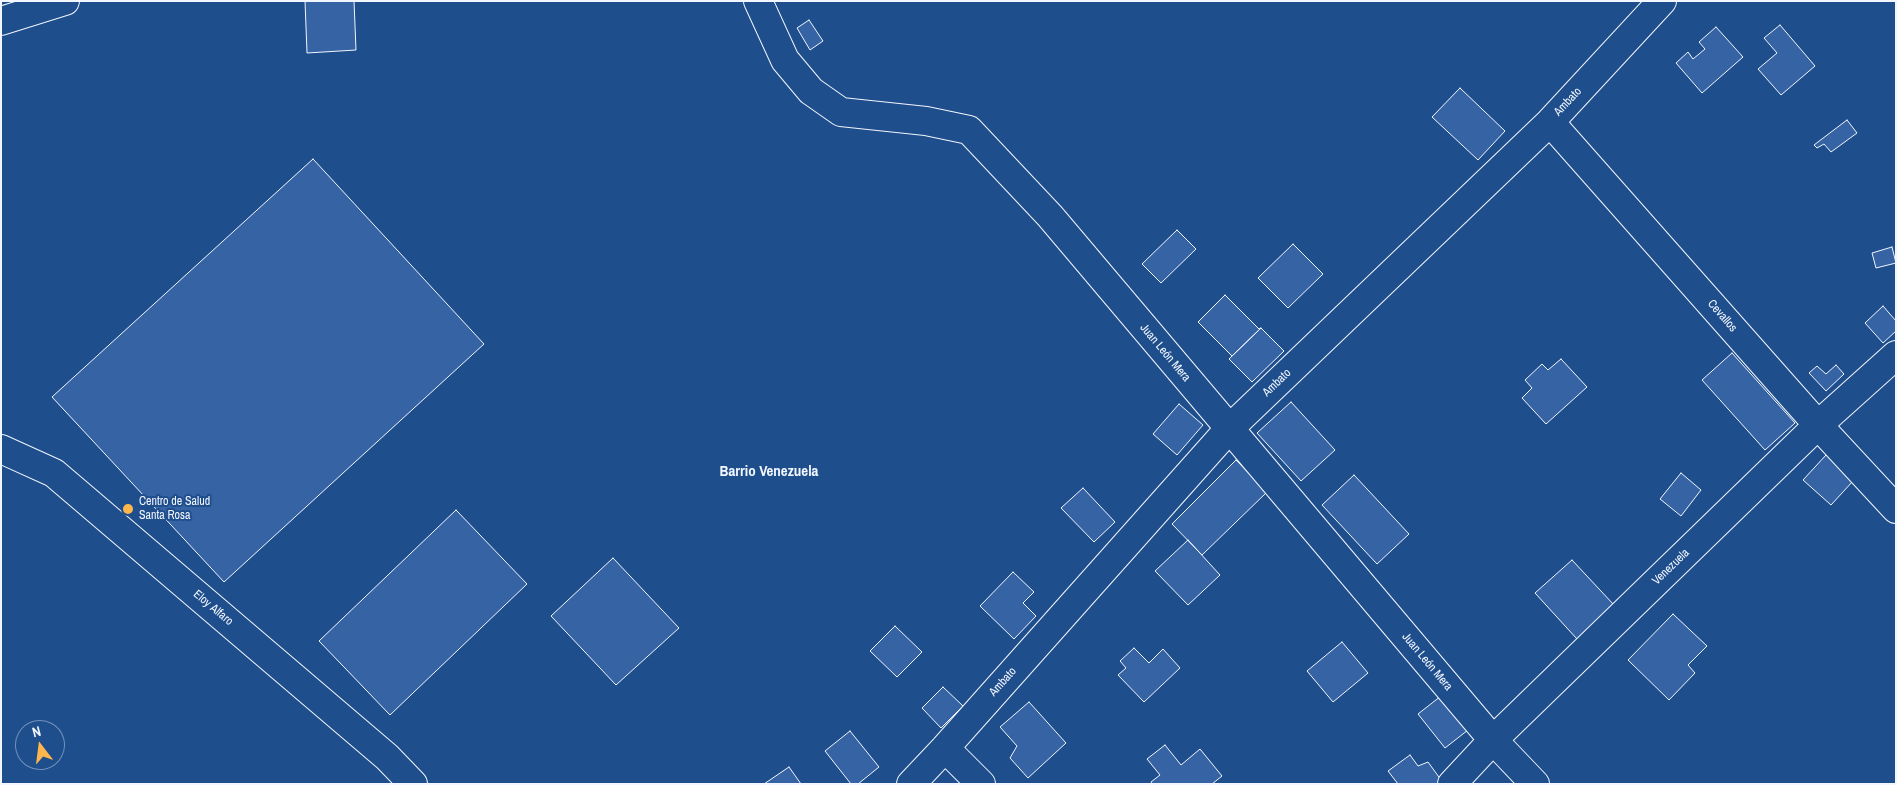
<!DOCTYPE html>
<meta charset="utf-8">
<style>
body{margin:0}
#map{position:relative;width:1897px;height:785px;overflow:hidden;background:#1f4e8c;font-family:"Archivo Narrow",sans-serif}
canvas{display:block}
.frame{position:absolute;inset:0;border:2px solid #f2f6ff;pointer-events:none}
.north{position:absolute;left:15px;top:720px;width:50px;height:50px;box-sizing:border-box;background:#1f4e8c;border:1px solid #7391ba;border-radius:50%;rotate:345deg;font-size:14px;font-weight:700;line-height:20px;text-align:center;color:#f2f6ff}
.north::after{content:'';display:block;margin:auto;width:18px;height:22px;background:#ffb74d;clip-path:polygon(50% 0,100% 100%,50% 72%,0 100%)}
</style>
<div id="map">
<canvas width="1897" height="785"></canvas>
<div class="frame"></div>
<div class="north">N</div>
</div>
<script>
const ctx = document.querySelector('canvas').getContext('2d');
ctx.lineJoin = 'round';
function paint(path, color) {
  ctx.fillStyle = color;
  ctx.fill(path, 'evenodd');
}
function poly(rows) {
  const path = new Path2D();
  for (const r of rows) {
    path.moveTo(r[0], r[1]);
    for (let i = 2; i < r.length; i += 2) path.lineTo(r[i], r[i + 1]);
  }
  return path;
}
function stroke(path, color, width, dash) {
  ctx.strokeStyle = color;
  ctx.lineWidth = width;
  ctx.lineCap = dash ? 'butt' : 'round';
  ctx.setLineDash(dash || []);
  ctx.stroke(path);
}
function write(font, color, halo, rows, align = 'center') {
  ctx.font = font + ' "Archivo Narrow",sans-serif';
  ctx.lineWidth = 4;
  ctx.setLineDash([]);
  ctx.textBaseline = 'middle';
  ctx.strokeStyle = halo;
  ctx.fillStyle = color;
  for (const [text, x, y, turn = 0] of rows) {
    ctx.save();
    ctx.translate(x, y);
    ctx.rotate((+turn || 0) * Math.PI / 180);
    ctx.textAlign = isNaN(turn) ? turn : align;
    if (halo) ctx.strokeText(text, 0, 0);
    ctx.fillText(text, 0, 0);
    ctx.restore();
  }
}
const building = poly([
 [305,1,354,1,356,50,307,53,305,1],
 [809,20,823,41,810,50,797,28,809,20],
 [1780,25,1815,66,1781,95,1758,69,1777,53,1764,38,1780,25],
 [1716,27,1743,57,1702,93,1676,63,1688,52,1693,59,1705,49,1699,42,1716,27],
 [1460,88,1505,131,1478,160,1432,117,1460,88],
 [1847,120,1857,133,1831,152,1824,144,1817,148,1814,145,1847,120],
 [313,159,484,344,224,582,52,397,313,159],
 [1177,230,1196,249,1161,283,1142,264,1177,230],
 [1293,244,1323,274,1288,308,1258,278,1293,244],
 [1892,247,1896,263,1876,268,1872,253,1892,247],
 [1225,295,1259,329,1261,328,1232,356,1198,322,1225,295],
 [1883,306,1896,321,1896,331,1883,343,1865,323,1883,306],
 [1261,328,1284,351,1252,382,1229,359,1261,328],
 [1732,353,1795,423,1765,450,1702,380,1732,353],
 [1561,359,1587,387,1546,424,1522,398,1532,388,1525,380,1542,364,1548,370,1561,359],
 [1836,365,1844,374,1826,391,1809,373,1817,366,1826,374,1836,365],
 [1291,402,1335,450,1301,481,1257,433,1291,402],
 [1179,404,1203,425,1177,455,1153,434,1179,404],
 [1826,455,1853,481,1831,505,1803,480,1826,455],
 [1236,460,1267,492,1202,555,1172,524,1236,460],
 [1681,473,1701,490,1681,516,1660,499,1681,473],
 [1354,475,1409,534,1377,564,1322,505,1354,475],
 [1083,488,1115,522,1094,542,1061,508,1083,488],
 [456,510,527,584,390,715,319,641,456,510],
 [1188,540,1220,575,1188,605,1155,571,1188,540],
 [613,558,679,628,616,685,551,616,613,558],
 [1572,560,1614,605,1577,639,1535,593,1572,560],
 [1013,572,1034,592,1023,603,1036,616,1014,639,980,606,1013,572],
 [1673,614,1707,646,1688,665,1695,673,1669,700,1628,660,1673,614],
 [895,626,922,652,897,677,870,651,895,626],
 [1342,642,1368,673,1333,702,1307,671,1342,642],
 [1134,648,1149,663,1163,649,1180,668,1144,702,1118,675,1126,668,1120,661,1134,648],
 [943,687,963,706,941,728,922,708,943,687],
 [1441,696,1468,730,1445,748,1418,714,1441,696],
 [1029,702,1066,743,1028,778,1010,758,1017,746,1000,727,1029,702],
 [850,731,879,767,858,784,851,784,825,751,850,731],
 [1165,745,1181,765,1200,749,1222,776,1212,784,1152,784,1151,782,1160,775,1147,759,1165,745],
 [1410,755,1418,766,1428,762,1444,784,1398,784,1388,771,1410,755],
 [789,767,801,784,764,784,789,767]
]);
paint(building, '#3563a3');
stroke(building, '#f2f6ff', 1);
const minor = poly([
 [758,1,785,60,811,91,841,112,926,121,969,130,1050,216,1493,740,1535,784],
 [1,21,65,1],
 [1550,122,1818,425,1896,509],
 [1,449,54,473,387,757,413,784],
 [945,748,981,784],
 [911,784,945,748,1229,429,1550,122,1662,1],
 [1452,784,1493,740,1818,425,1896,355]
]);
stroke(minor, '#f2f6ff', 30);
stroke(minor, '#1f4e8c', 28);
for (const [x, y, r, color] of [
 [128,509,6,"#ffb74d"]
]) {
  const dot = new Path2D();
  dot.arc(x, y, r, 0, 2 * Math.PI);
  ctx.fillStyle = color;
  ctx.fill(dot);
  stroke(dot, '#1f4e8c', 2);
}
write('12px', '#f2f6ff', '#1f4e8c', [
 ["Ambato",1568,102,-47],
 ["Cevallos",1722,316,49],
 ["Juan León Mera",1165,353,50],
 ["Ambato",1277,383,-44],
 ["Venezuela",1671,567,-44],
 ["Eloy Alfaro",213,608,40],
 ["Juan León Mera",1427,662,50],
 ["Ambato",1003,682,-48]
]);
write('12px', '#f2f6ff', '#1f4e8c', [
 ["Centro de Salud",139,502],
 ["Santa Rosa",139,516]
], 'left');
write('bold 15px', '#f2f6ff', '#1f4e8c', [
 ["Barrio Venezuela",769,472]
]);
</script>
